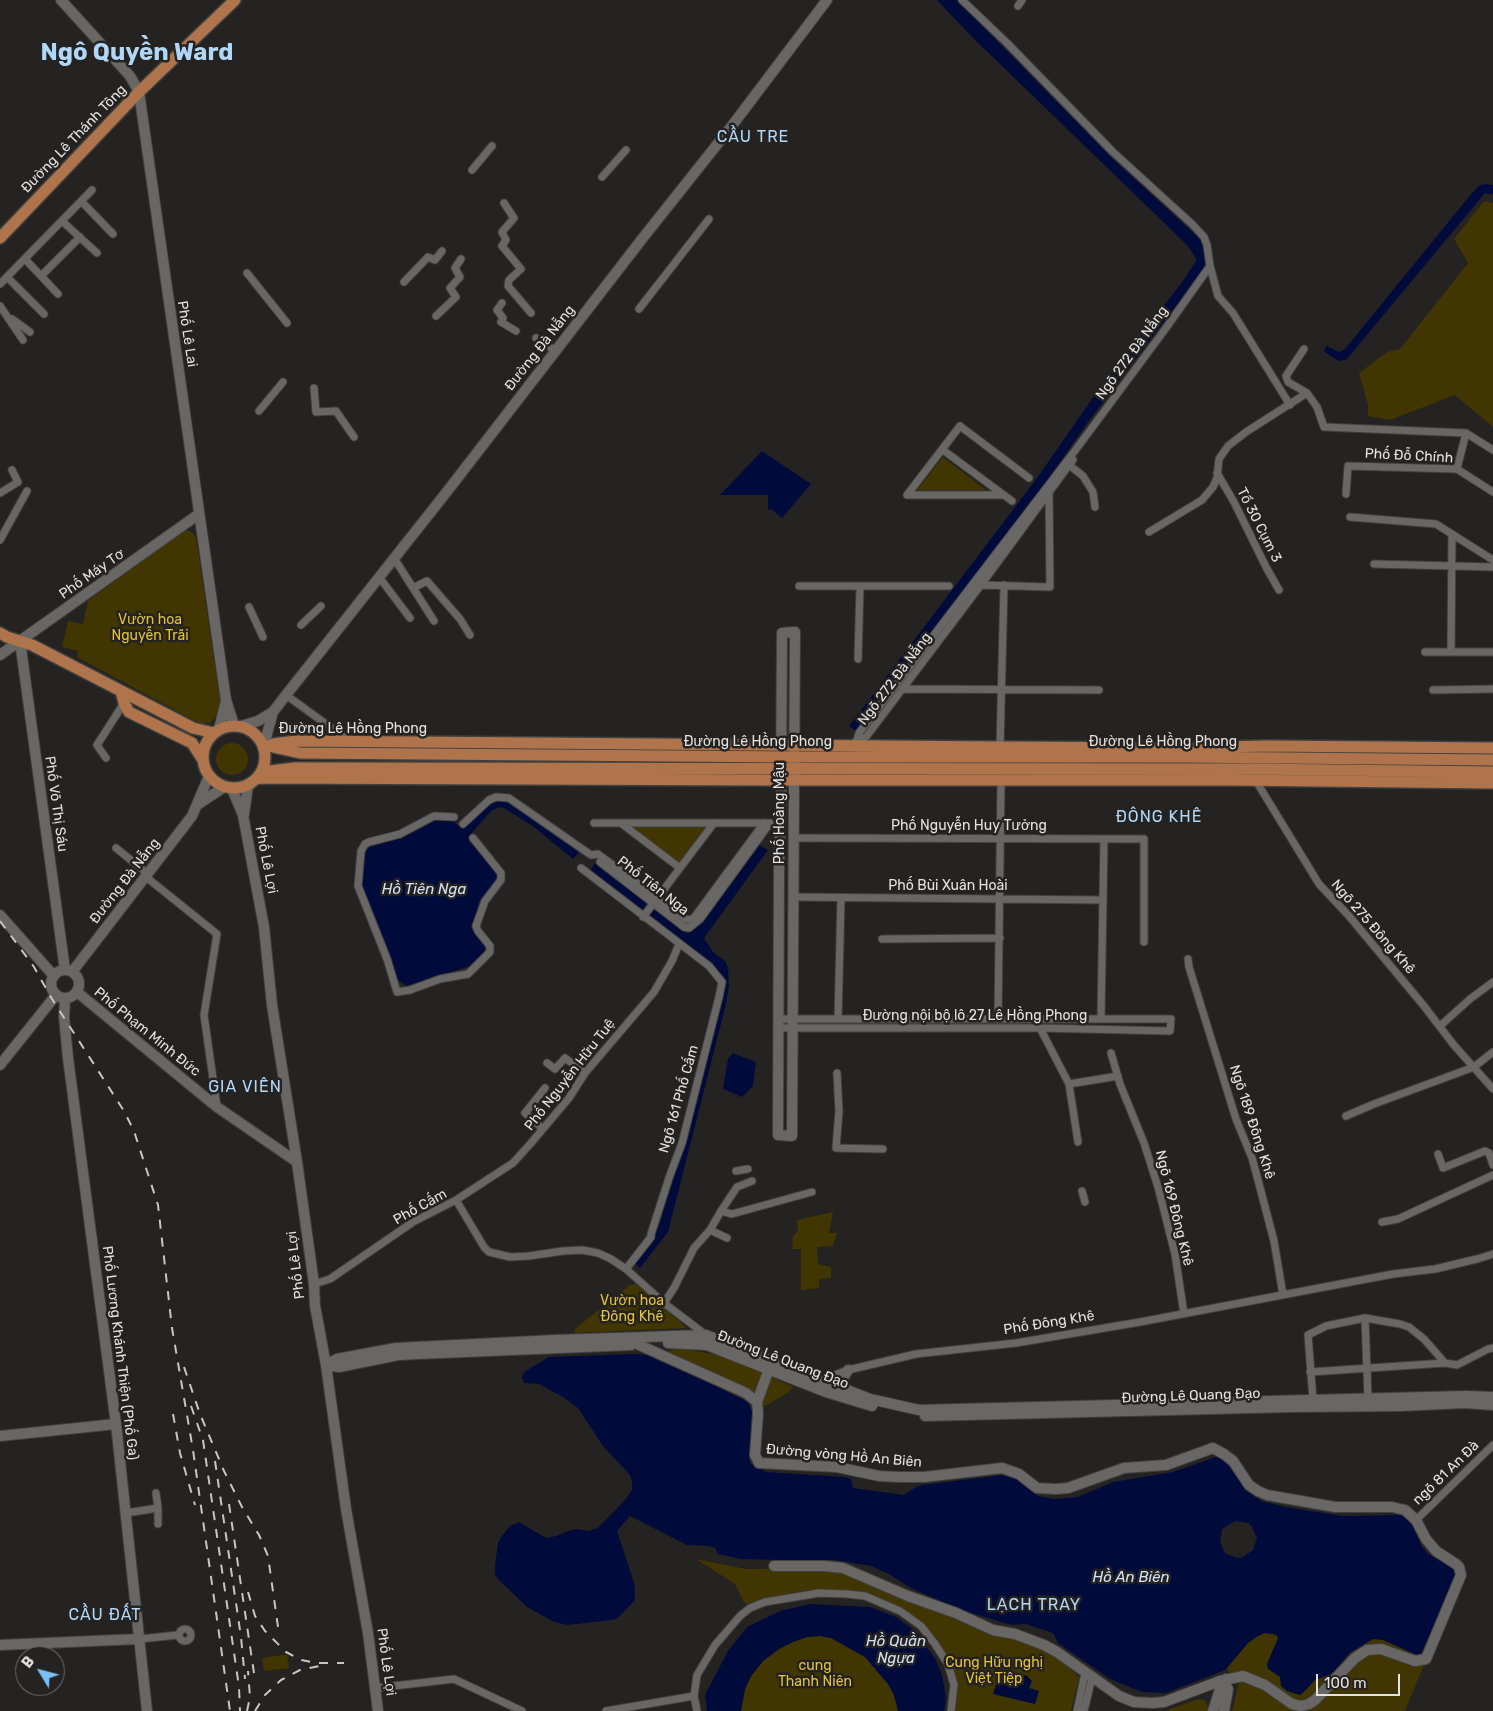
<!DOCTYPE html>
<meta charset="utf-8">
<style>
body{margin:0}
#map{position:relative;width:1493px;height:1711px;overflow:hidden;background:#242321;font-family:Rubik,sans-serif}
canvas{display:block}
.north{position:absolute;left:15px;top:1646px;width:50px;height:50px;box-sizing:border-box;background:#242321;border:1px solid #706f6e;border-radius:50%;rotate:307deg;font-size:14px;font-weight:700;line-height:20px;text-align:center;color:#e3e2e1}
.north::after{content:'';display:block;margin:auto;width:18px;height:22px;background:#7abff8;clip-path:polygon(50% 0,100% 100%,50% 72%,0 100%)}
.scale{position:absolute;left:1316px;top:1674px;width:84px;height:22px;box-sizing:border-box;border:2px solid #e3e2e1;border-top:0;padding-left:6px;font-size:15px;line-height:18px;white-space:nowrap;color:#e3e2e1;-webkit-text-stroke:4px #242321;paint-order:stroke}
</style>
<div id="map">
<canvas width="1493" height="1711"></canvas>
<div class="north">B</div>
<div class="scale">100 m</div>
</div>
<script>
const ctx = document.querySelector('canvas').getContext('2d');
ctx.lineJoin = 'round';
function paint(path, color) {
  ctx.fillStyle = color;
  ctx.fill(path, 'evenodd');
}
function poly(rows) {
  const path = new Path2D();
  for (const r of rows) {
    if (r.length === 3) {
      path.moveTo(r[0] + r[2], r[1]);
      path.arc(r[0], r[1], r[2], 0, 2 * Math.PI);
      continue;
    }
    path.moveTo(r[0], r[1]);
    for (let i = 2; i < r.length; i += 2) path.lineTo(r[i], r[i + 1]);
  }
  return path;
}
function stroke(path, color, width, dash) {
  ctx.strokeStyle = color;
  ctx.lineWidth = width;
  ctx.lineCap = dash ? 'butt' : 'round';
  ctx.setLineDash(dash || []);
  ctx.stroke(path);
}
function write(font, color, halo, rows, align = 'center') {
  ctx.font = font + ' Rubik,sans-serif';
  ctx.lineWidth = 5;
  ctx.setLineDash([]);
  ctx.textBaseline = 'middle';
  ctx.strokeStyle = halo;
  ctx.fillStyle = color;
  for (const [text, x, y, turn = 0] of rows) {
    ctx.save();
    ctx.translate(x, y);
    ctx.rotate((+turn || 0) * Math.PI / 180);
    ctx.textAlign = isNaN(turn) ? turn : align;
    if (halo) ctx.strokeText(text, 0, 0);
    ctx.fillText(text, 0, 0);
    ctx.restore();
  }
}
paint(poly([
 [1484,201,1493,203,1493,427,1455,395,1390,420,1368,416,1368,405,1359,373,1387,352,1400,349,1468,263,1454,239],
 [943,457,986,490,917,490],
 [184,530,190,531,196,537,220,700,218,714,210,723,201,723,195,721,77,657,78,651,62,647,68,621,83,624,88,601,177,534],
 [232,759,16],
 [632,827,707,827,680,863],
 [833,1212,829,1233,837,1233,833,1246,817,1247,818,1264,831,1267,831,1278,819,1279,819,1288,801,1290,801,1249,792,1249,793,1236,798,1231,797,1220],
 [636,1284,684,1325,685,1328,575,1333,574,1330,576,1328,630,1285],
 [673,1348,714,1354,742,1363,793,1387,789,1392,765,1406,667,1352],
 [696,1559,746,1569,843,1568,1014,1635,1061,1658,1079,1678,1071,1711,953,1711,956,1685,953,1665,926,1627,900,1606,872,1595,847,1591,819,1589,795,1592,745,1604,735,1584],
 [1267,1629,1346,1651,1376,1637,1418,1655,1424,1665,1405,1711,1232,1711,1239,1682,1228,1671,1228,1667,1250,1641],
 [820,1636,831,1638,865,1657,888,1684,894,1695,898,1711,741,1711,745,1689,751,1676,763,1661,779,1649,793,1642,807,1637],
 [287,1654,289,1668,264,1671,262,1658],
 [1199,1699,1206,1701,1208,1708,1208,1711,1169,1711,1169,1709]
]), '#413502');
paint(poly([
 [937,0,957,0,1113,159,1199,238,1204,246,1206,254,1206,262,1204,269,1198,277,1088,422,1044,485,963,593,856,731,849,726,1037,478,1094,396,1183,281,1196,261,1196,258,1187,245,970,35],
 [1486,184,1493,185,1493,194,1485,193,1346,360,1339,361,1326,353,1324,350,1327,346,1339,352,1345,349,1472,193,1480,185],
 [762,451,811,484,782,518,771,509,768,510,768,495,720,495],
 [500,799,508,801,581,850,573,859,534,827,504,808,499,807,491,811,469,836,469,841,496,870,498,877,479,902,473,929,473,931,485,944,485,951,470,966,406,986,396,978,363,892,361,884,365,850,367,848,402,838,435,819,449,818,463,829,487,806],
 [759,845,768,850,704,938,713,952,725,961,728,968,729,986,726,1004,668,1232,640,1268,635,1263,646,1249,660,1223,687,1121,721,979,719,972,708,961,650,919,648,914,652,909,655,909,688,931,692,930,702,922],
 [596,862,646,901,649,906,644,911,639,910,589,872],
 [733,1053,756,1062,753,1086,742,1097,723,1089,728,1059],
 [635,1354,655,1356,748,1402,752,1412,749,1457,750,1463,766,1472,845,1477,851,1479,853,1488,904,1495,916,1487,922,1485,1011,1474,1019,1478,1038,1496,1054,1499,1078,1497,1113,1482,1173,1472,1216,1457,1223,1460,1232,1469,1246,1490,1261,1501,1285,1507,1342,1516,1403,1515,1412,1524,1421,1545,1427,1553,1452,1568,1457,1574,1422,1652,1418,1655,1412,1653,1383,1640,1373,1639,1350,1653,1332,1674,1315,1680,1306,1690,1300,1695,1287,1691,1281,1686,1280,1677,1268,1669,1267,1664,1278,1638,1276,1635,1272,1634,1265,1633,1258,1636,1248,1643,1225,1670,1166,1693,1142,1692,1110,1679,1058,1643,1054,1634,1050,1632,1026,1624,1012,1625,961,1610,911,1588,889,1574,871,1566,835,1560,812,1560,800,1563,781,1560,741,1559,718,1554,715,1548,709,1546,687,1545,630,1516,617,1531,634,1583,635,1594,634,1601,618,1618,611,1620,568,1625,554,1622,527,1607,498,1579,495,1574,495,1565,498,1543,501,1537,510,1526,519,1522,546,1538,556,1536,568,1531,577,1529,588,1531,598,1528,625,1500,632,1490,632,1481,630,1475,603,1446,578,1408,563,1397,539,1384,524,1383,522,1377,524,1372,549,1357],
 [1236,1521,1248,1523,1252,1527,1257,1538,1253,1550,1243,1557,1237,1558,1225,1553,1220,1542,1222,1530,1226,1526],
 [810,1604,870,1607,896,1617,915,1631,936,1660,942,1675,946,1698,944,1711,898,1711,894,1695,888,1684,865,1657,831,1638,820,1636,807,1637,793,1642,779,1649,763,1661,751,1676,745,1689,741,1711,707,1711,705,1695,728,1651,747,1627,780,1611],
 [1009,1675,1013,1675,1018,1680,1021,1677,1026,1675,1032,1681,1029,1688,1039,1691,1035,1704,993,1694,997,1681,1010,1683,1007,1679]
]), '#000b3c');
const street = poly([
 [1018,6,1022,0],
 [472,170,492,146],
 [602,177,626,150],
 [81,201,113,234],
 [504,203,514,218,502,232,506,240,502,246,521,269,509,280,508,286,531,313],
 [62,221,97,253],
 [25,259,58,294],
 [1210,266,1218,296,1233,313,1290,405],
 [247,273,287,323],
 [41,276,80,237],
 [7,277,44,314],
 [404,282,428,257,435,260,442,251],
 [0,284,92,190],
 [502,303,497,310,503,318,501,322,516,331],
 [0,306,23,340],
 [639,309,709,219],
 [436,316,456,297,450,288,460,277,455,268,461,259],
 [12,319,30,332],
 [536,338,556,351],
 [1304,349,1286,376,1288,382,1307,393],
 [314,388,316,412,336,411,354,437],
 [259,411,283,382],
 [943,450,1012,501],
 [1069,465,1083,476,1093,492,1095,507],
 [1457,469,1466,433],
 [1217,473,1234,502,1266,567,1279,590],
 [0,493,18,482,12,470],
 [1346,494,1348,466,1457,469,1493,492],
 [907,495,960,426,1029,478],
 [907,495,1004,495],
 [1350,517,1436,524,1493,560],
 [1149,532,1202,500,1213,487,1217,478,1219,459,1228,446,1246,432,1307,393,1317,407,1324,427,1466,433,1493,450],
 [0,540,27,491],
 [394,558,434,621],
 [1374,564,1493,567],
 [379,577,410,618],
 [981,585,1050,587,1049,493],
 [799,586,860,586],
 [413,588,427,581,460,619,470,635],
 [249,607,263,637],
 [301,625,321,606],
 [1425,652,1493,652],
 [1451,652,1452,534],
 [858,659,860,586,949,586],
 [902,689,1099,690],
 [1433,690,1493,689],
 [286,695,348,740],
 [857,740,859,733,1071,456],
 [853,745,857,740,866,737,981,585,1069,465,1073,460,1071,456,1166,328,1210,266,1207,245,1204,237,1192,224,1113,152,1007,43,962,0],
 [1000,747,1004,585],
 [106,758,97,745,124,703],
 [1256,778,1256,781,1319,884,1349,916,1424,1006,1453,1044,1493,1089],
 [454,817,434,816,400,834,369,842,365,844,361,851,358,886,387,959,397,992,410,990,440,979,468,974,490,952,490,946,478,931,476,926,485,901,501,880,501,873,473,838],
 [594,823,766,823],
 [463,824,489,800,496,797,509,798,591,855,598,854,687,920,693,919,764,823],
 [622,824,680,868],
 [794,838,1144,839,1144,942],
 [116,848,148,874],
 [600,862,684,927,689,928,700,919,770,823],
 [581,868,709,966,722,982,719,997,682,1143,670,1175,651,1234,651,1237,626,1269],
 [146,877,217,934,204,1015,217,1107],
 [793,897,1103,900],
 [643,917,714,823],
 [882,939,1000,938],
 [1188,959,1189,967,1236,1119,1252,1158,1258,1180,1274,1241,1283,1295],
 [1101,1018,1104,839],
 [838,1019,841,898],
 [998,1019,1001,781],
 [1440,1026,1470,999,1493,982],
 [779,1028,1040,1028,1170,1031,1171,1019,779,1019],
 [1040,1028,1069,1084,1078,1142],
 [1111,1053,1120,1084,1144,1143,1158,1187,1175,1254,1184,1314],
 [547,1063,555,1069,565,1058,585,1073],
 [837,1073,839,1111,836,1148,883,1149],
 [1069,1084,1118,1076],
 [1346,1116,1374,1104,1474,1067,1493,1052],
 [543,1129,525,1113,545,1088],
 [1438,1154,1443,1168,1485,1151,1489,1153,1493,1165],
 [736,1171,748,1169],
 [1082,1191,1085,1202],
 [456,1200,484,1247,489,1252,510,1257,529,1256,563,1251,582,1250,598,1253,611,1259,626,1269,664,1303,706,1335],
 [721,1211,732,1214,812,1192],
 [1382,1222,1398,1219,1493,1175],
 [710,1230,727,1238],
 [314,1284,330,1279,413,1222,456,1200,513,1163,531,1143,569,1098,585,1073,654,992,672,961,679,944],
 [664,1303,674,1288,694,1248,710,1230,721,1211,737,1187,752,1181],
 [1365,1318,1368,1398],
 [1310,1372,1445,1363,1457,1365,1488,1349,1493,1348],
 [821,1380,848,1370,916,1354,1016,1343,1140,1322,1393,1274,1435,1269,1477,1259,1493,1254],
 [1313,1400,1308,1335,1326,1326,1365,1318,1400,1324,1409,1327,1424,1339,1445,1363],
 [156,1493,158,1508,158,1524],
 [126,1513,158,1508],
 [1416,1520,1493,1445],
 [185,1635,6],
 [139,1639,178,1635],
 [376,1688,454,1679,522,1711],
 [606,1711,694,1696],
 [697,1711,694,1696,697,1675,715,1645,740,1616,750,1608,765,1602,819,1593,847,1594,865,1596,900,1611,921,1626,935,1644,948,1664,954,1685,951,1711],
 [1077,1711,1085,1673],
 [1084,1711,1092,1678]
]);
const secondary = poly([
 [61,0,130,76,139,92,226,700,234,725],
 [795,632,794,789,792,1136,778,1135,779,870,781,789,782,633,795,632],
 [20,641,65,970],
 [0,655,199,514],
 [241,726,258,721,273,712],
 [219,729,226,701],
 [264,745,273,712,286,695,449,489,642,239,731,127,827,0],
 [232,789,243,815,264,927,272,1005,297,1162,314,1284,315,1306,326,1365,346,1509,368,1633,378,1711],
 [197,805,224,787],
 [244,814,248,786],
 [0,915,54,976],
 [65,984,14],
 [72,972,192,816,209,776],
 [77,992,217,1107,297,1162],
 [65,999,64,1017,68,1058,116,1424,147,1711],
 [0,1065,56,995],
 [626,1339,746,1393,757,1402],
 [668,1343,707,1345,826,1392,872,1406],
 [326,1365,337,1359,396,1348,555,1340,706,1335,870,1399,919,1410,1466,1396,1493,1397],
 [326,1365,339,1367,398,1355,417,1354,631,1345],
 [769,1369,757,1402,758,1413,755,1455,759,1463,837,1467,879,1476,899,1477,924,1477,1002,1468,1019,1474,1037,1488,1056,1489,1068,1488,1124,1468,1166,1465,1213,1448,1224,1454,1233,1461,1249,1485,1258,1491,1267,1495,1335,1507,1392,1507,1405,1510,1416,1520,1426,1539,1436,1551,1456,1564,1459,1567,1461,1575,1426,1659,1415,1661,1381,1649,1367,1650,1355,1658,1315,1700,1309,1704,1301,1706,1292,1704,1265,1685,1243,1676,1220,1681,1164,1702,1152,1703,1134,1702,1119,1696,1057,1652,1044,1645,1015,1634,993,1630,956,1613,908,1596,843,1568,824,1566,774,1566],
 [847,1390,843,1384,842,1380,848,1370],
 [925,1416,1291,1407,1400,1406,1465,1403,1493,1405],
 [0,1436,116,1424],
 [0,1645,139,1639],
 [1213,1711,1220,1689,1225,1685,1226,1679],
 [1224,1711,1228,1689,1225,1685]
]);
const primary = poly([
 [0,238,139,92,235,0],
 [0,633,7,637,32,645,193,728,214,733],
 [121,691,124,703,129,712,192,743,203,760],
 [234,757,31],
 [273,744,296,741,1000,747,1183,748,1266,746,1493,748],
 [264,745,300,753,794,757,1183,757,1493,760],
 [262,772,295,768,1251,769,1493,772],
 [258,778,781,780,1232,780,1493,783]
]);
stroke(street, '#40403e', 9);
stroke(secondary, '#40403e', 12);
stroke(primary, '#40403e', 14);
stroke(street, '#686765', 7);
stroke(secondary, '#686765', 10);
stroke(primary, '#af744b', 11);
stroke(poly([
 [0,921,34,967,52,999,124,1111,134,1131,158,1205,172,1328,193,1450,230,1711],
 [184,1367,200,1414,224,1471,242,1507,259,1535,268,1556,278,1627],
 [191,1406,203,1440,239,1687,240,1711],
 [173,1414,180,1453,195,1505],
 [215,1461,241,1637,245,1679],
 [229,1504,255,1680],
 [248,1592,255,1616,265,1631,286,1652,301,1660,317,1663,344,1663],
 [247,1711,250,1697,248,1671],
 [255,1711,265,1695,281,1680,300,1670,320,1666]
]), '#c7c6c5', 2, [9, 9]);
write('14px', '#e3e2e1', '#242321', [
 ["Đường Lê Thánh Tông",74,139,-46],
 ["Phố Lê Lai",187,334,81],
 ["Đường Đà Nẵng",540,348,-52],
 ["Ngõ 272 Đà Nẵng",1132,353,-54],
 ["Phố Đỗ Chính",1409,456,3],
 ["Tổ 30 Cụm 3",1259,525,63],
 ["Phố Máy Tơ",92,574,-35],
 ["Ngõ 272 Đà Nẵng",895,679,-53],
 ["Đường Lê Hồng Phong",353,729],
 ["Đường Lê Hồng Phong",758,742],
 ["Đường Lê Hồng Phong",1163,742],
 ["Phố Võ Thị Sáu",56,804,82],
 ["Phố Hoàng Mậu",780,813,-90],
 ["Phố Nguyễn Huy Tưởng",969,826],
 ["Phố Lê Lợi",266,860,79],
 ["Đường Đà Nẵng",125,881,-52],
 ["Phố Tiên Nga",653,886,38],
 ["Phố Bùi Xuân Hoài",948,886],
 ["Ngõ 275 Đông Khê",1373,927,49],
 ["Đường nội bộ lô 27 Lê Hồng Phong",975,1016],
 ["Phố Phạm Minh Đức",147,1032,39],
 ["Phố Nguyễn Hữu Tuệ",570,1075,-52],
 ["Ngõ 161 Phố Cấm",679,1099,-74],
 ["Ngõ 189 Đông Khê",1252,1122,72],
 ["Phố Cấm",420,1207,-29],
 ["Ngõ 169 Đông Khê",1174,1208,76],
 ["Phố Lê Lợi",296,1265,-97],
 ["Phố Đông Khê",1049,1323,-9],
 ["Phố Lương Khánh Thiện (Phố Ga)",120,1353,83],
 ["Đường Lê Quang Đạo",783,1360,21],
 ["Đường Lê Quang Đạo",1191,1396,-2],
 ["Đường vòng Hồ An Biên",844,1456,5],
 ["ngõ 81 An Đà",1446,1473,-44],
 ["Phố Lê Lợi",386,1662,82]
]);
write('14px', '#e4c239', '#242321', [
 ["Vườn hoa",150,620],
 ["Nguyễn Trãi",150,636],
 ["Vườn hoa",632,1301],
 ["Đông Khê",632,1317],
 ["Cung Hữu nghị",994,1663],
 ["Việt Tiệp",994,1679],
 ["cung",815,1666],
 ["Thanh Niên",815,1682]
]);
write('italic 15px', '#d4e0f4', '#242321', [
 ["Hồ Tiên Nga",424,890],
 ["Hồ An Biên",1131,1578],
 ["Hồ Quần",896,1642],
 ["Ngựa",896,1659]
]);
ctx.letterSpacing = '1px';
write('16px', '#b1d7f7', '#242321', [
 ["CẦU TRE",753,137],
 ["ĐÔNG KHÊ",1159,817],
 ["GIA VIÊN",245,1087],
 ["LẠCH TRAY",1034,1605],
 ["CẦU ĐẤT",105,1615]
]);
ctx.letterSpacing = '0px';
write('bold 24px', '#b1d7f7', '#242321', [
 ["Ngô Quyền Ward",137,53]
]);
</script>
